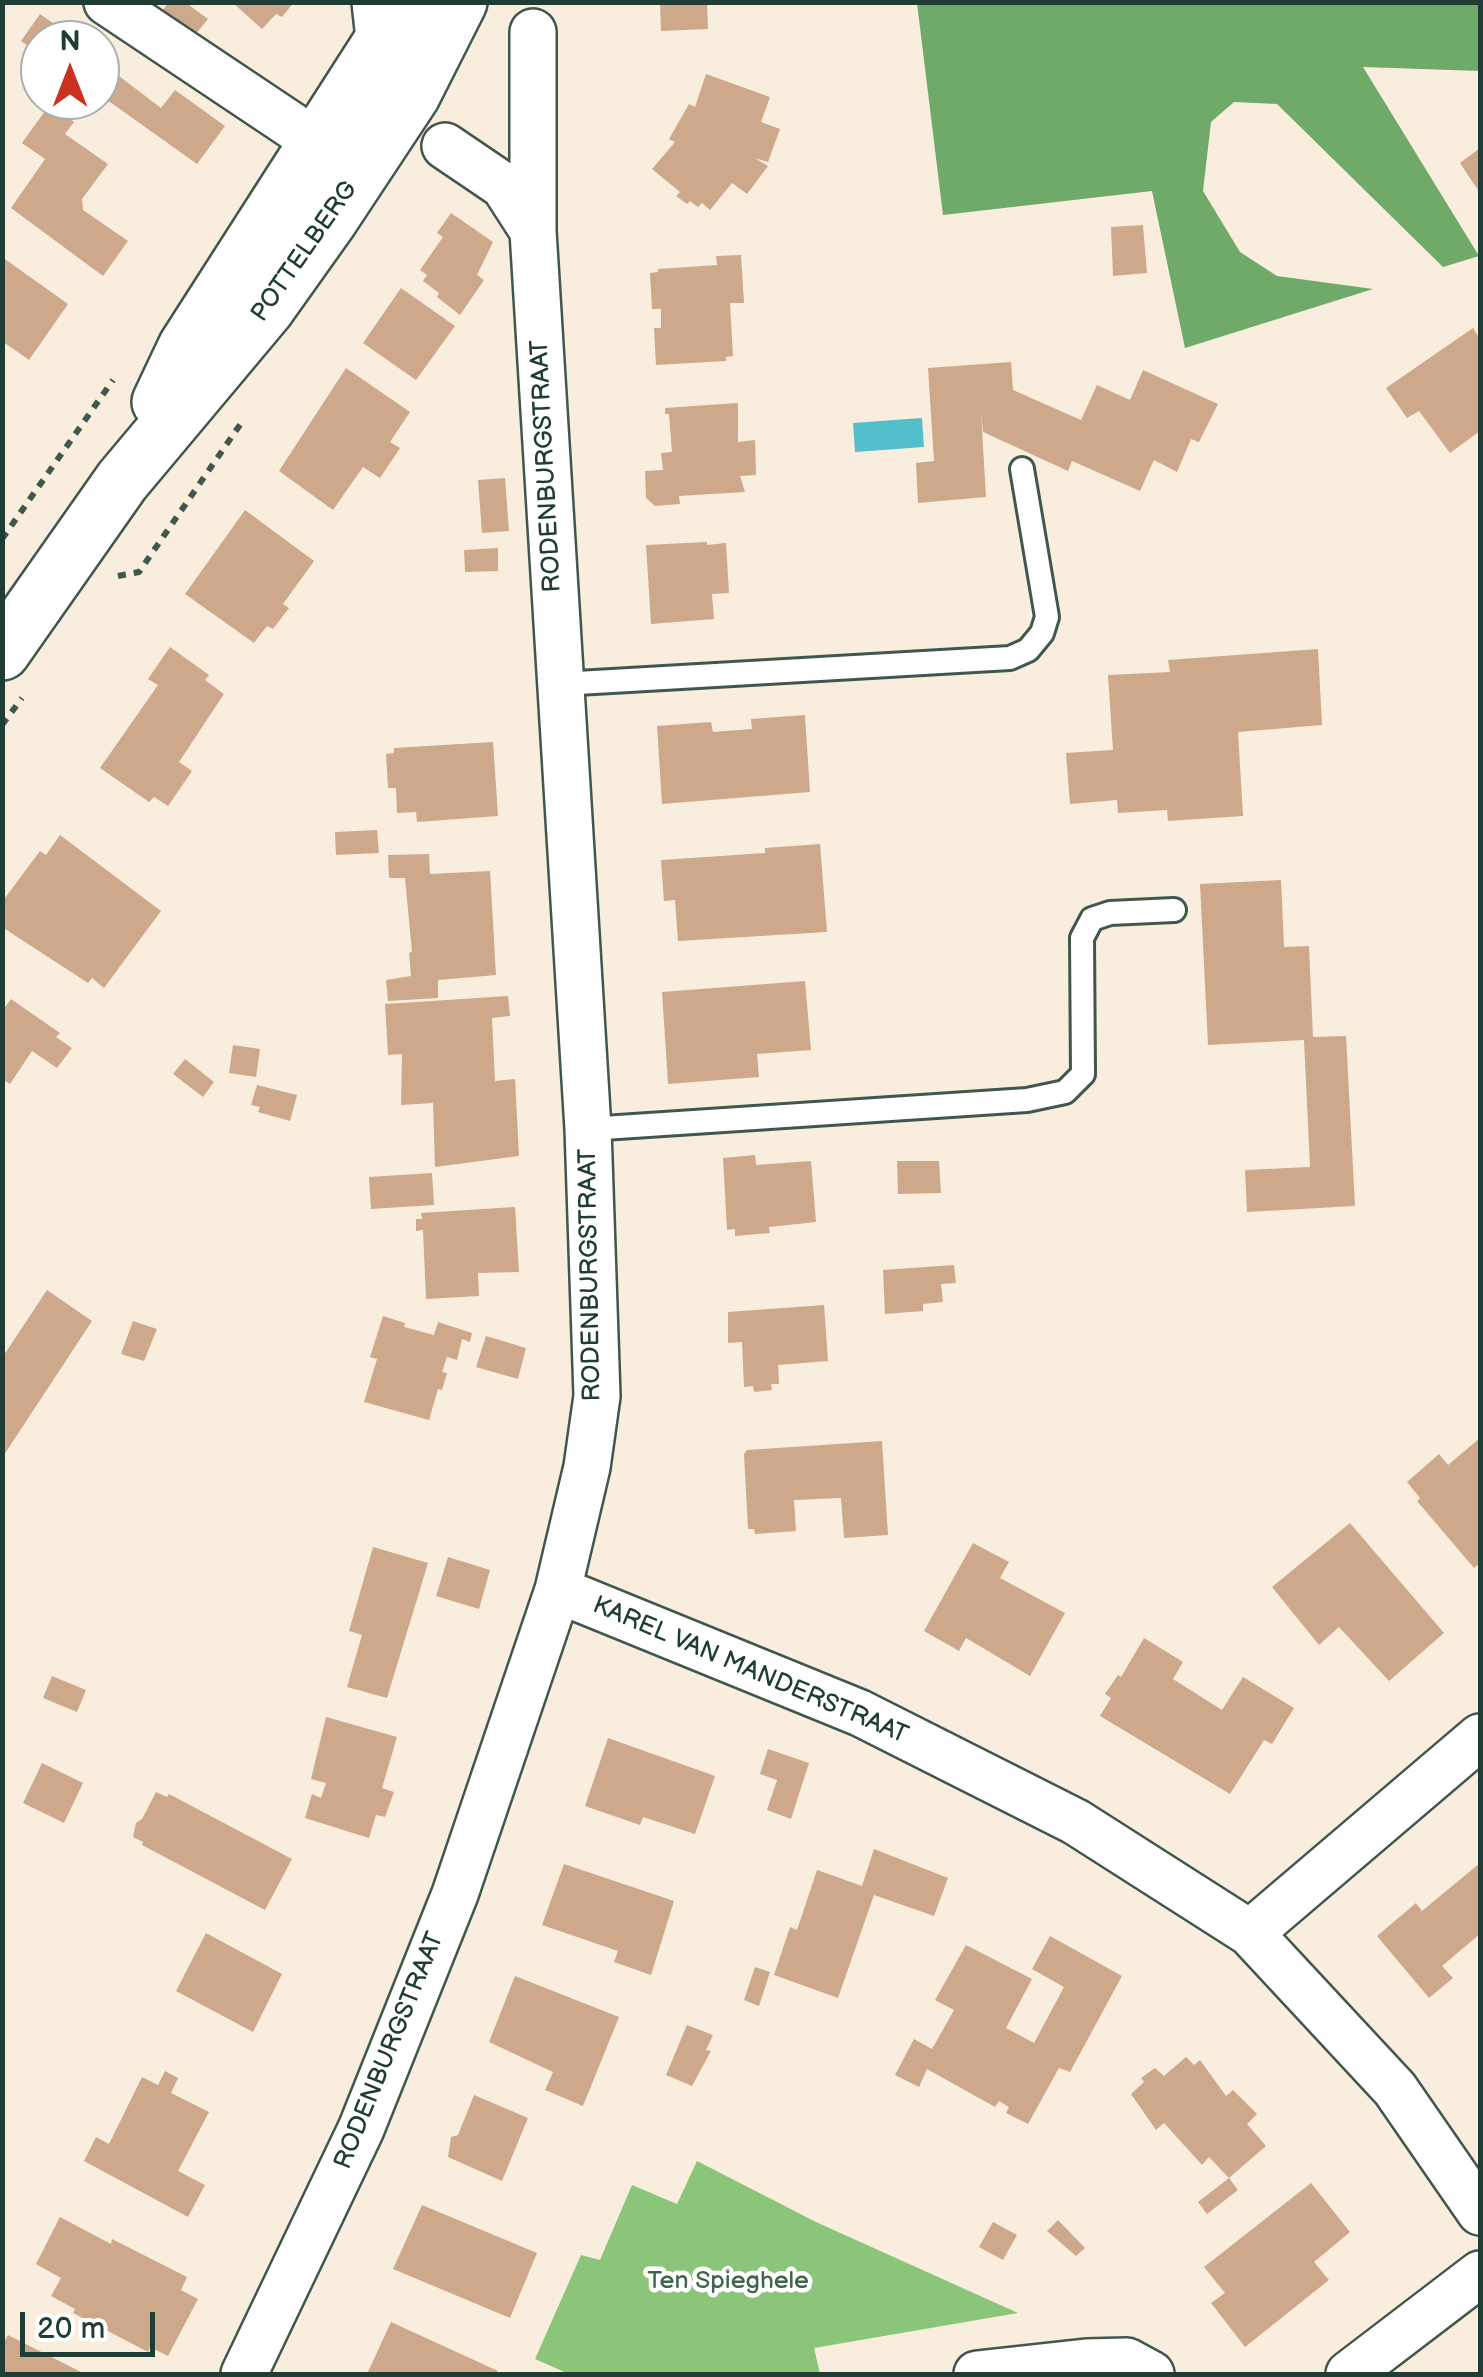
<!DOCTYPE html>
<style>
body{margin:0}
#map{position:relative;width:1483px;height:2377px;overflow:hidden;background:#f9eddd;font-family:"Balsamiq Sans",sans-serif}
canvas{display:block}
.frame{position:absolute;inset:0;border:5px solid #1f3d34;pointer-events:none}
.north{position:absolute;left:20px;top:20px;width:100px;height:100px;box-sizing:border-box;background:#fff;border:2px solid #a5b1ae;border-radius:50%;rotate:0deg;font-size:28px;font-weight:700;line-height:40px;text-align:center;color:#1f3d34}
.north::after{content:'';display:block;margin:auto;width:35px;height:45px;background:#c8321e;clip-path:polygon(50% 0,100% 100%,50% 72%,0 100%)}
.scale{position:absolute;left:20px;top:2312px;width:135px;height:45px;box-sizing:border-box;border:5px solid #1f3d34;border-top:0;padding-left:12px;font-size:30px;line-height:35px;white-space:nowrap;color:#1f3d34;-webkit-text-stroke:8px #fff;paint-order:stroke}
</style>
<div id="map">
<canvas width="1483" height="2377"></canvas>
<div class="frame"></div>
<div class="north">N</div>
<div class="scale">20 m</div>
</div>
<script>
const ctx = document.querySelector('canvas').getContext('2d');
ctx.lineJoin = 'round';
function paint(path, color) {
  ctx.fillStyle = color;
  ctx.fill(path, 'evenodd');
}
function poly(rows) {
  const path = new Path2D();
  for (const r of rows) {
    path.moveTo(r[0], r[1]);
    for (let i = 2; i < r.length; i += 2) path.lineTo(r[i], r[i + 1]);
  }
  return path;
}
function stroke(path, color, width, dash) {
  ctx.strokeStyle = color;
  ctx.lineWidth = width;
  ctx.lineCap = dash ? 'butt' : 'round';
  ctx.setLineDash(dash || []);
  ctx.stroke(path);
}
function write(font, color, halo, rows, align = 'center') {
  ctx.font = font + ' "Balsamiq Sans",sans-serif';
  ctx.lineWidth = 9;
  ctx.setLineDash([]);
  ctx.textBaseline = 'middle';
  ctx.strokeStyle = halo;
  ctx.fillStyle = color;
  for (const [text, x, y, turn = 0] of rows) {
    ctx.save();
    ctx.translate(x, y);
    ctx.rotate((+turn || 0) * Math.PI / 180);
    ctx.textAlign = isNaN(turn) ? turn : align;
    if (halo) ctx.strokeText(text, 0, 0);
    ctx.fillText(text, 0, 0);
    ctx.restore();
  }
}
paint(poly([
 [697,2161,816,2222,1018,2313,814,2348,820,2374,569,2374,535,2359,581,2255,600,2260,632,2185,677,2204]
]), '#8bc579');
paint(poly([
 [917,3,1480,3,1480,71,1363,67,1479,256,1443,267,1277,104,1234,102,1211,122,1203,191,1240,252,1277,276,1373,289,1185,348,1152,191,943,215]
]), '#70aa69');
paint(poly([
 [922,418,924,447,855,452,853,423]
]), '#53bfcd');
paint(poly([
 [169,2,185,2,208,19,195,35,162,11],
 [232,2,294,2,282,17,276,14,262,29],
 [675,2,707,2,708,29,661,31,660,3],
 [40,14,66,32,61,40,40,40,40,55,21,41],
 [706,74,770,97,761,122,780,129,768,162,755,158,768,166,747,194,732,183,710,210,702,203,698,207,690,201,687,204,676,196,680,192,652,169,675,142,669,139,689,104,695,107],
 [119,76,161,108,175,90,225,126,197,164,103,97],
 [50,104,74,122,65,134,108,164,82,199,83,210,128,241,103,276,11,208,45,159,22,143],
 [1480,148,1480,193,1460,163],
 [451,213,493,242,477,275,484,280,460,315,437,297,439,293,423,281,427,275,420,270,443,237,437,233],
 [1143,225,1147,273,1113,276,1111,227],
 [741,255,744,303,730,303,733,356,726,357,726,361,656,365,654,328,661,328,661,309,652,309,650,273,658,272,658,269,717,265,716,256],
 [2,257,68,304,29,360,2,341],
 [401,288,455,326,416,380,363,343],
 [1473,328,1480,339,1480,431,1450,453,1419,411,1407,418,1386,388],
 [1011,362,1013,390,1081,420,1097,385,1130,400,1143,370,1218,404,1199,442,1191,439,1177,472,1154,460,1140,491,1072,461,1068,471,983,432,981,412,986,497,918,503,916,463,934,461,928,368],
 [346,368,410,412,390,442,400,448,380,478,363,467,333,510,279,471],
 [738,403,738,442,755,440,756,475,740,476,745,492,679,496,680,504,655,506,646,498,645,471,663,470,661,453,672,452,669,414,665,414,665,408],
 [505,478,509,531,482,533,478,480],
 [245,510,314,561,283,604,289,608,273,629,267,626,254,643,185,594],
 [707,542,707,545,726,543,729,593,712,594,714,619,651,624,646,545],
 [498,548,498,571,465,572,464,550],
 [170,647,209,675,205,680,224,694,179,762,192,771,168,806,154,797,149,802,100,768,158,685,148,679],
 [1318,649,1322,725,1238,732,1243,816,1168,821,1167,810,1118,813,1117,800,1070,804,1066,753,1113,750,1108,675,1170,672,1168,660],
 [805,715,810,792,662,804,657,726,711,722,713,732,752,729,751,719],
 [493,742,498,816,417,822,416,812,397,813,396,788,388,788,386,754,394,753,394,748],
 [377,830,379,853,336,855,335,832],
 [60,835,161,911,104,988,92,978,88,983,2,927,5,907,2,902,40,851,46,855],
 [820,844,827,932,678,941,675,900,664,901,661,860,765,853,765,848],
 [429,854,430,874,490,871,496,975,438,980,438,998,388,1001,386,980,411,976,409,953,412,952,405,878,389,878,388,855],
 [1281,880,1284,947,1309,946,1313,1037,1346,1036,1355,1206,1247,1212,1245,1170,1310,1167,1304,1040,1208,1045,1200,884],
 [805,981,811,1050,757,1054,759,1077,668,1084,662,992],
 [508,996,510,1016,492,1018,495,1081,515,1079,519,1156,435,1167,433,1103,401,1105,402,1054,388,1055,385,1004],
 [11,999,60,1033,56,1037,72,1048,57,1068,32,1051,10,1084,2,1079,2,1011],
 [233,1045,260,1049,256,1077,229,1073],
 [185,1059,214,1082,203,1097,173,1074],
 [257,1085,297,1095,290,1121,258,1112,260,1107,251,1105],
 [755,1155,756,1165,811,1161,816,1222,769,1227,770,1233,735,1236,735,1229,727,1230,723,1158],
 [897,1161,939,1161,941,1193,898,1194],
 [432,1173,434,1205,371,1209,369,1177],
 [515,1207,519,1272,478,1273,479,1296,426,1299,423,1230,416,1231,416,1219,422,1219,421,1213],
 [954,1265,956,1283,941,1284,943,1302,923,1304,923,1311,885,1314,883,1270],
 [47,1290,92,1321,2,1458,2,1358],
 [824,1305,828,1361,778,1365,779,1384,771,1384,772,1390,754,1392,753,1386,744,1387,742,1342,728,1343,728,1312],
 [383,1316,405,1323,404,1327,434,1335,438,1322,472,1333,470,1342,462,1339,457,1360,447,1357,442,1372,447,1373,442,1390,438,1389,429,1420,364,1402,377,1359,370,1357],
 [133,1321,157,1329,144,1361,121,1354],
 [486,1336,526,1348,518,1379,476,1367],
 [1480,1438,1480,1563,1474,1568,1417,1501,1420,1498,1407,1482,1439,1454,1448,1465],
 [882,1441,888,1535,844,1538,841,1498,794,1500,796,1531,755,1534,754,1529,748,1529,744,1454,747,1450],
 [1350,1523,1444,1633,1389,1681,1339,1627,1319,1645,1272,1587],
 [973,1543,1009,1562,1000,1578,1065,1613,1030,1676,966,1638,959,1651,924,1631],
 [373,1547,428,1563,387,1698,347,1687,362,1635,349,1631],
 [448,1557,490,1570,479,1609,436,1596],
 [1144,1638,1183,1662,1173,1679,1222,1710,1243,1677,1294,1708,1272,1744,1264,1740,1230,1794,1100,1716,1111,1698,1105,1694,1118,1675,1121,1677],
 [52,1676,86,1690,77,1712,43,1698],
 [326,1717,397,1737,382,1788,394,1792,385,1817,376,1815,369,1838,305,1818,312,1794,321,1798,326,1783,311,1779],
 [608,1738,715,1776,695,1834,643,1817,640,1825,585,1806],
 [768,1749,809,1763,791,1819,767,1810,777,1780,760,1774],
 [42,1763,83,1783,64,1823,23,1803],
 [156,1792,167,1797,169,1794,292,1859,265,1910,142,1845,143,1842,133,1837,136,1823,142,1819],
 [874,1849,948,1878,934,1916,874,1895,838,1998,774,1975,790,1927,797,1930,817,1870,862,1886],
 [1480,1863,1480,1934,1442,1966,1453,1978,1429,1998,1377,1936,1416,1903,1422,1911],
 [564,1864,674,1901,651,1975,614,1962,618,1951,542,1925],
 [206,1933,282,1974,253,2032,176,1991],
 [1050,1936,1122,1976,1070,2072,1059,2068,1028,2124,1006,2113,1009,2107,999,2101,995,2107,927,2069,919,2087,895,2075,914,2039,932,2049,954,2010,935,2000,966,1945,1032,1979,1006,2028,1034,2043,1064,1987,1032,1969],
 [755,1967,770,1972,759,2006,744,2000],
 [515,1976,619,2017,583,2106,545,2090,553,2072,489,2042],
 [687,2025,713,2035,706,2050,711,2051,692,2086,666,2075],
 [1186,2057,1194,2065,1200,2060,1226,2096,1233,2090,1257,2114,1247,2124,1266,2146,1229,2178,1209,2157,1202,2165,1164,2123,1156,2130,1131,2094,1144,2082,1141,2078,1155,2068,1164,2076],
 [165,2071,178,2078,171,2093,209,2112,178,2171,205,2185,188,2217,84,2161,96,2137,109,2144,142,2077,158,2085],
 [474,2095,528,2118,502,2181,448,2157,451,2137,458,2135],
 [1229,2178,1238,2190,1207,2214,1198,2202],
 [1311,2183,1350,2232,1314,2262,1329,2280,1245,2347,1211,2303,1225,2293,1204,2267],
 [422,2205,537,2253,510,2318,393,2269],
 [60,2217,111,2244,112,2239,187,2277,181,2290,198,2299,168,2356,150,2347,148,2352,73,2313,75,2309,51,2296,61,2278,36,2264],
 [1058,2220,1085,2248,1076,2256,1047,2231],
 [993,2222,1017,2235,1003,2260,979,2247],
 [391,2322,498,2371,496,2374,367,2374],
 [8,2335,85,2374,2,2374,2,2346]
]), '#cea88a');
const lane = poly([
 [560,684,1010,658,1028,650,1042,633,1047,617,1022,469],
 [588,1129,1027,1100,1065,1092,1083,1074,1082,938,1092,919,1110,913,1174,910]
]);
const street = poly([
 [107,2,318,143],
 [445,146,504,186,533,231],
 [558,1590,860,1713,1076,1822,1250,1933,1395,2089,1480,2212],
 [1250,1933,1480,1737],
 [244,2374,361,2129,455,1894,558,1590,587,1467,597,1396,588,1129,533,231,533,32],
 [977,2374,1086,2362,1127,2361,1151,2374],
 [1349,2374,1480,2274]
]);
const primary = poly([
 [160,402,186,347,384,38,400,2],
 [2,652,122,481,266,309,330,219,412,95,459,2]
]);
const highway = poly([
 [380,2,384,38]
]);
stroke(lane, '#40574d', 28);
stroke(street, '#40574d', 50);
stroke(primary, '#40574d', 60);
stroke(highway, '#40574d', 60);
stroke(poly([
 [2,539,113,380],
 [118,576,139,572,244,419],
 [2,725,22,698]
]), '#40574d', 6, [8, 8]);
stroke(lane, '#fff', 22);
stroke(street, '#fff', 45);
stroke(primary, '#fff', 55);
stroke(highway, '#fff', 55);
write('25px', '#1f3d34', '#fff', [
 ["POTTELBERG",305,252,-55],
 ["RODENBURGSTRAAT",547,466,-93],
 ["RODENBURGSTRAAT",591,1275,-91],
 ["KAREL VAN MANDERSTRAAT",750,1671,23],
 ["RODENBURGSTRAAT",390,2051,-68]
]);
write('25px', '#3f6649', '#fff', [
 ["Ten Spieghele",728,2282]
]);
</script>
